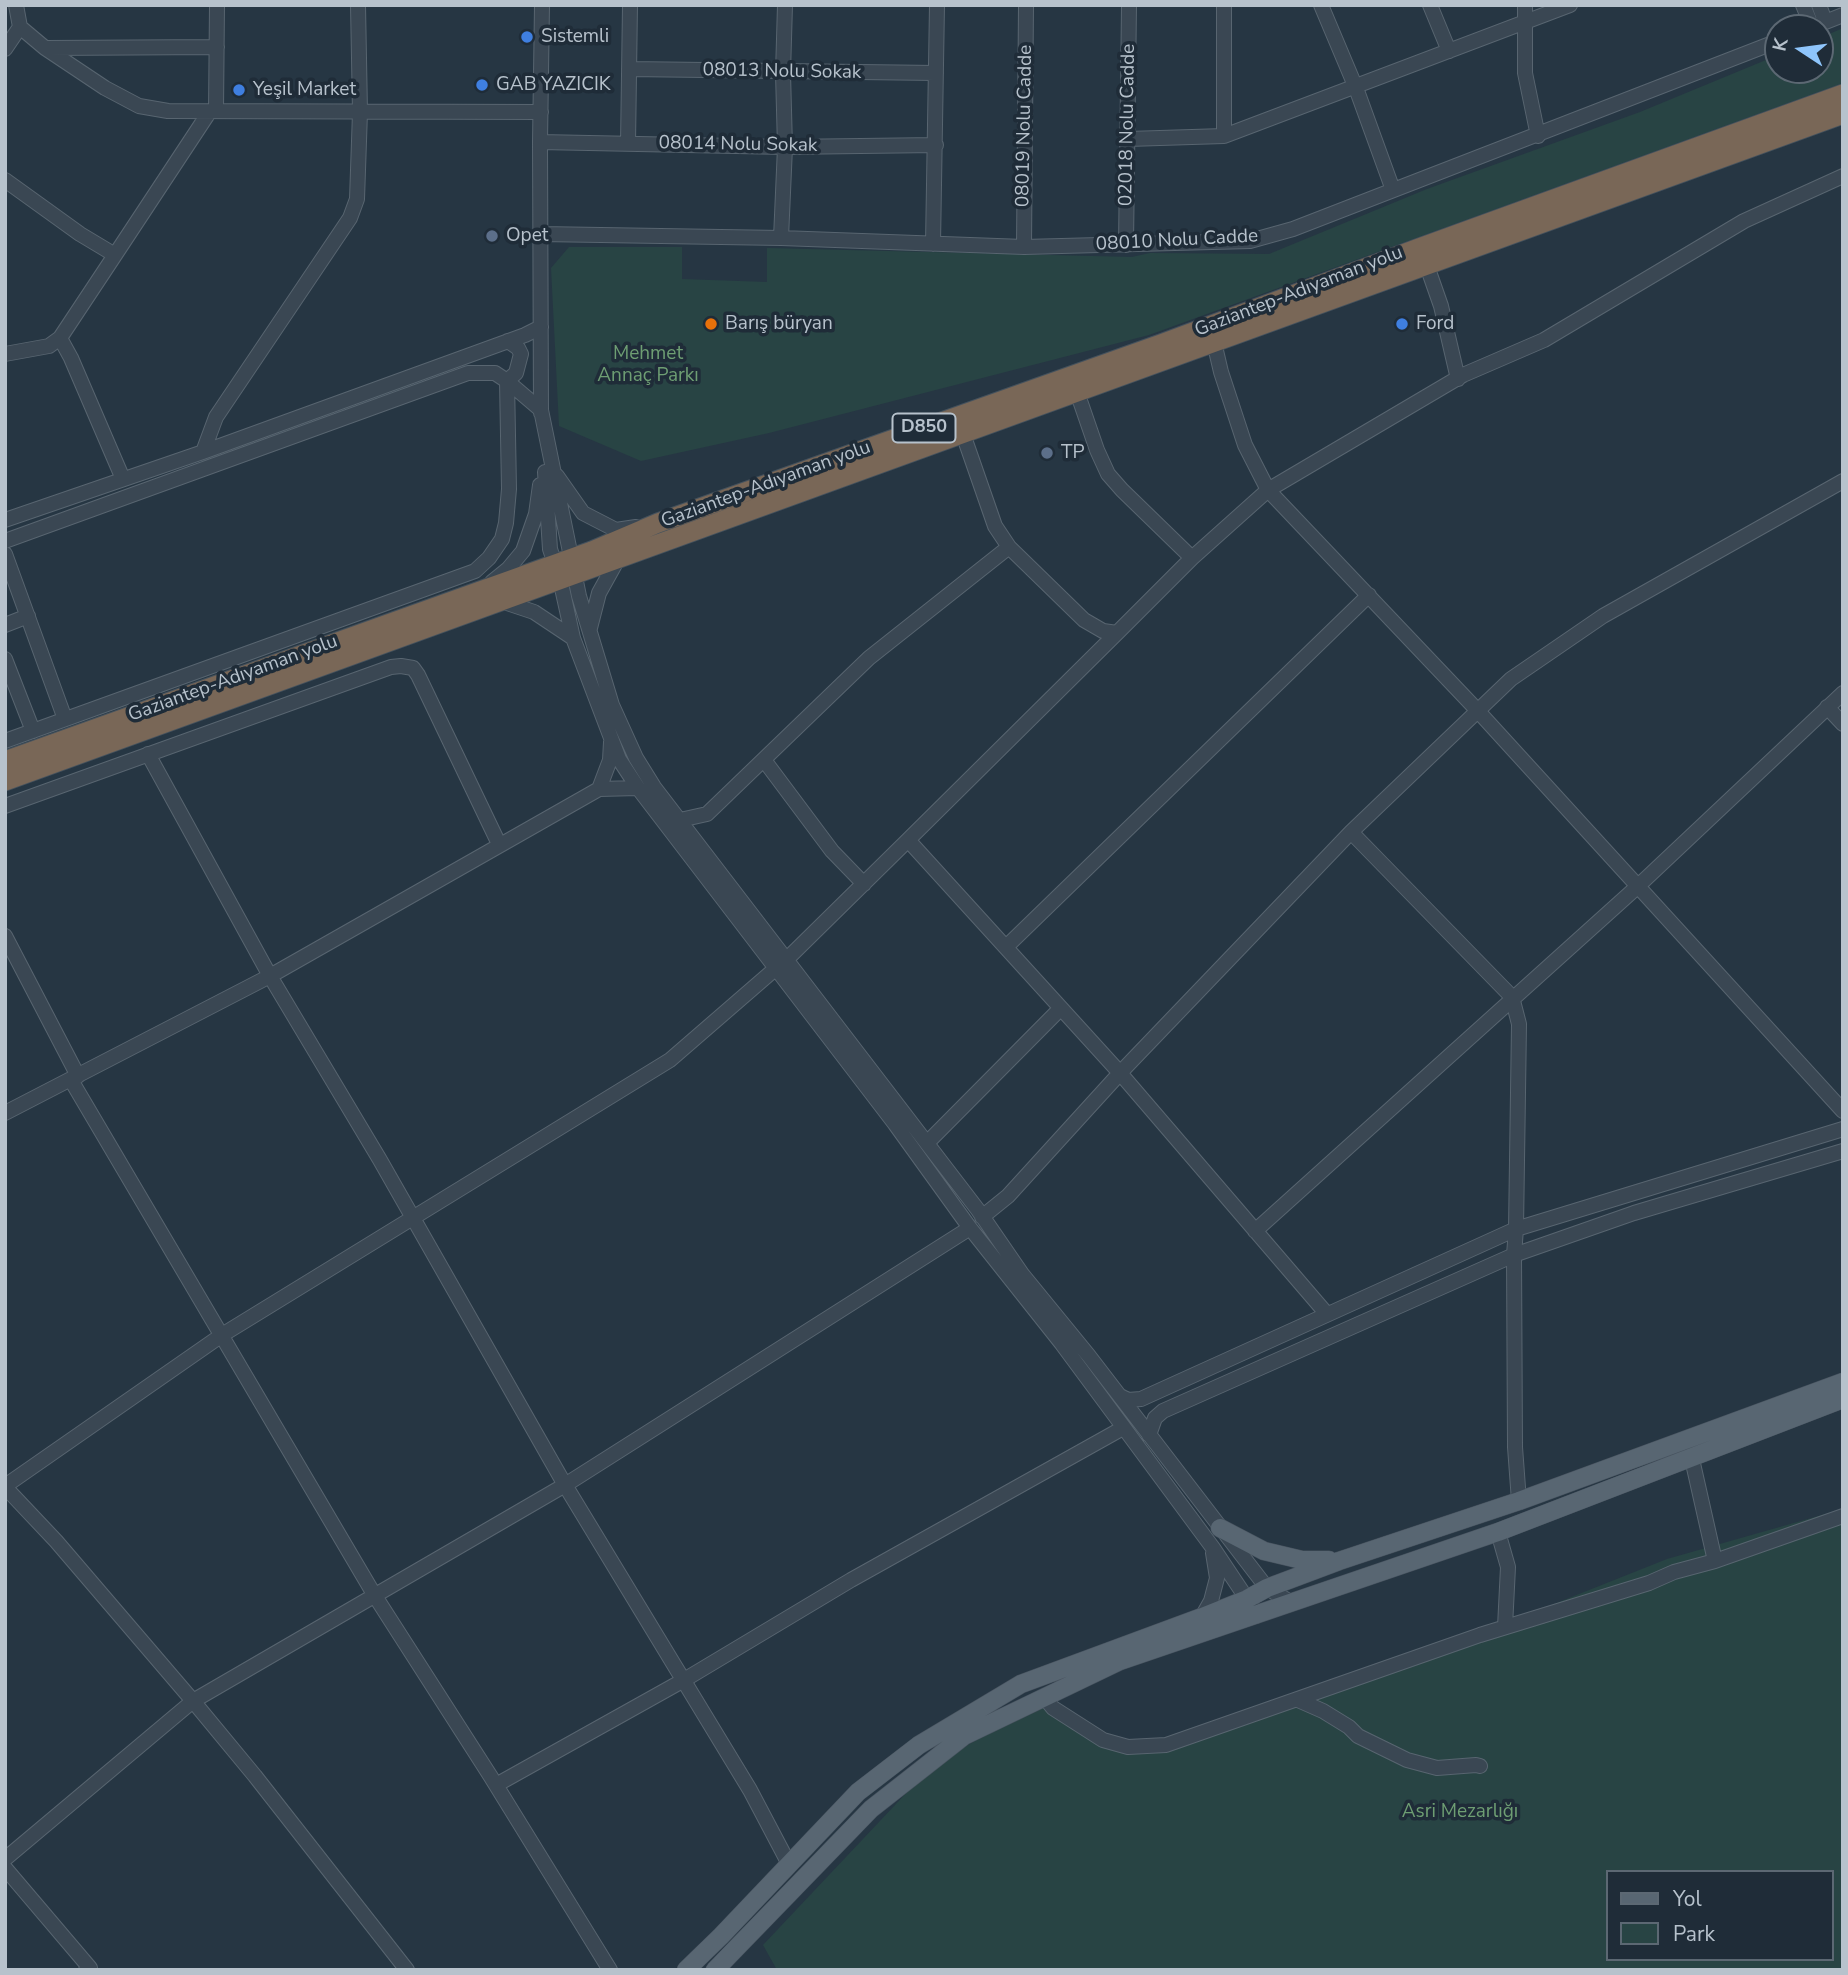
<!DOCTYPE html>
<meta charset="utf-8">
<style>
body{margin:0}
#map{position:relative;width:1848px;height:1975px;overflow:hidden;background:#263643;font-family:"Nunito Sans",sans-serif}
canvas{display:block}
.frame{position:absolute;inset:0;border:7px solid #b7c2cc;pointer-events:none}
.legend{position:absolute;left:1606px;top:1870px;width:228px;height:91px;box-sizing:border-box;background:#1f2c38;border:2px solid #5c6873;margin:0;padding:9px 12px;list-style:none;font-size:21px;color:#b7c2cc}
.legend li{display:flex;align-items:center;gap:14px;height:35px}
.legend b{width:35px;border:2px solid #5c6873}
.north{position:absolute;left:1764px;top:14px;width:70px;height:70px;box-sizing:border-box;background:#1f2c38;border:2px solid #5c6873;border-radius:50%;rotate:283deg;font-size:19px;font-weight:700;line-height:28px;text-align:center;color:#b7c2cc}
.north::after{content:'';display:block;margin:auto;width:24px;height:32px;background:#8ec5fb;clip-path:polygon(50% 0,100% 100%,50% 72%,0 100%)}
</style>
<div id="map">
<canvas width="1848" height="1975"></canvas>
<div class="frame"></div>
<ul class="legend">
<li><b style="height:9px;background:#586672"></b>Yol</li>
<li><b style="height:19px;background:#284444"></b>Park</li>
</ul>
<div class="north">K</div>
</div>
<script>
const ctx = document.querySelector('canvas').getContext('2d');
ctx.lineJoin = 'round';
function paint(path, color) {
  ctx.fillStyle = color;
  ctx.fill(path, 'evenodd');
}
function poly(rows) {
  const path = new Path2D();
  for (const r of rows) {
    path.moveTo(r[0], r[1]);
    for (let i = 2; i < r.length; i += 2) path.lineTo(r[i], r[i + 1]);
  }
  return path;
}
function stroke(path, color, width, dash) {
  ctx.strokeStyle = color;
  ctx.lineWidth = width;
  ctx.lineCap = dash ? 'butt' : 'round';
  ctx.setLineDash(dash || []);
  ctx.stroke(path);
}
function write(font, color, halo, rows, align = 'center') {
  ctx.font = font + ' "Nunito Sans",sans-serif';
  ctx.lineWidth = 7;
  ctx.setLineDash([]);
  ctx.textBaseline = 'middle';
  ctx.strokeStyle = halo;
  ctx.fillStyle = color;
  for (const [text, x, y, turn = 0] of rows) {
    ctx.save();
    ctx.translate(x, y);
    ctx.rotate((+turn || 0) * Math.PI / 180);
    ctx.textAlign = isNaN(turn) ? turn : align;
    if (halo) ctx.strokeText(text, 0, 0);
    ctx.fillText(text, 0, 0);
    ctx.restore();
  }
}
paint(poly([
 [1843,28,1843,83,1149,335,769,433,641,461,559,426,551,268,569,247,682,247,682,279,767,282,767,248,1132,257,1150,253,1269,254,1427,189,1640,112,1778,55,1778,70,1820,70,1820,38],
 [1843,1509,1843,1970,777,1970,763,1945,929,1769,1044,1698,1103,1741,1165,1748,1383,1672,1667,1559],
 [1608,1872,1832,1872,1832,1959,1608,1959]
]), '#284444');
const minor = poly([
 [16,5,20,27,45,48,105,88,139,106,168,111,541,112],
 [1321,5,1356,88,1393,190],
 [1430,5,1449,51],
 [1525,5,1525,73,1538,136],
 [1803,5,1812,27],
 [1819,5,1825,21],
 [1810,28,1843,15],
 [46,48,217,47],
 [5,49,20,27],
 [629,69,936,73],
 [216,111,217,5],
 [1224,136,1224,5],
 [1128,139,1224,136,1570,5],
 [540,142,785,147,936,145],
 [628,144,630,5],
 [5,180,80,234,115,255,210,111],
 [541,234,781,238,1024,247,1250,241,1293,229,1778,41],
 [781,238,785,147,783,73,785,5],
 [933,244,937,5],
 [1126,245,1129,5],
 [1024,247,1026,5],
 [1427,266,1441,306,1458,379],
 [60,338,71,358,123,479],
 [1214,342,1221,372,1245,445,1268,490,1477,710,1843,1111],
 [5,354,49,346,60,338,115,255],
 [507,381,516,373,521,354,518,348,508,341],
 [1077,392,1097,450,1108,474,1122,490,1192,558],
 [541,413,540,142,542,5],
 [963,434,995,526,1009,547,1084,620,1103,631,1117,633,1192,558,1268,490,1463,375,1544,340,1744,221,1843,176],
 [203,452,216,417,350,218,357,199,360,112,358,5],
 [545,472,550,549,560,579,573,638,619,759,638,788,895,1124,970,1228,1062,1344,1213,1548,1247,1599,1256,1616],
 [557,476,583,513,616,530,636,527],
 [5,520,203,452,525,335,541,327],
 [5,541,468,373,495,373,507,381,541,410,579,596,612,705,636,758,654,787,978,1210,1022,1274,1089,1356,1267,1588,1292,1603],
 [5,554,65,719],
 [492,582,508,569,523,551,536,514,540,485],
 [501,601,534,612,573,638],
 [5,625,28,616],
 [590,628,599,593,619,557],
 [1117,633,908,840,1120,1073,1326,1313],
 [5,659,33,731],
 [1827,707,1843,724],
 [5,741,475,571,489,558,502,539,506,523,509,489,507,381],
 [148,754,270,976,380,1160,565,1485,750,1790,789,1864],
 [764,760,832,851,864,884],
 [599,789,610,760,611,742],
 [5,806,391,667,401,666,413,668,418,675,499,844],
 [680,820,707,814,869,658,1009,547],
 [1351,832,1512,997,1519,1024,1516,1229,1514,1255,1515,1447,1519,1501],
 [5,936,78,1076],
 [1006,947,1369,595],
 [786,960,908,840],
 [71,1080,375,1596,491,1777,610,1970],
 [5,1113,270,976,599,789,638,788],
 [927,1143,1061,1008],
 [982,1217,1008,1196,1120,1073,1351,832,1511,679,1603,616,1843,481],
 [1255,1231,1637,887,1843,693],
 [1120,1396,1128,1400,1141,1399,1516,1229,1843,1129],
 [1149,1435,1155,1418,1163,1411,1514,1255,1634,1213,1843,1151],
 [1692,1459,1715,1561],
 [5,1486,222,1335,670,1060,775,969],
 [5,1487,56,1541,193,1701,255,1776,407,1970],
 [1498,1532,1508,1567,1505,1627],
 [1202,1617,1211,1601,1217,1578,1213,1553],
 [1044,1697,1053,1708,1103,1740,1128,1747,1166,1745,1480,1635,1649,1583,1674,1572,1715,1561,1843,1516],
 [1298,1700,1323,1711,1349,1727,1358,1736,1407,1760,1437,1768,1476,1765,1480,1766],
 [496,1785,684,1680,851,1580,1123,1428],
 [5,1859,193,1701,565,1485,970,1228],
 [5,1868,90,1968,86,1970]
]);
const major = poly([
 [1220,1528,1264,1551,1302,1560,1329,1560],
 [686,1970,721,1936,858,1792,919,1745,1021,1684,1202,1617,1247,1599,1267,1588,1339,1561,1519,1501,1843,1382],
 [715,1970,871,1809,964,1736,1120,1661,1498,1532,1843,1399]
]);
const highway = poly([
 [5,761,592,551,658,523,1161,344,1419,248,1843,94],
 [5,781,1843,114]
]);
stroke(minor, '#586570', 16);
stroke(major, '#47535f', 19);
stroke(highway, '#45525d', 21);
stroke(minor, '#3a4753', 14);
stroke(major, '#586672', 18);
stroke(highway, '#796757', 19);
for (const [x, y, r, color] of [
 [527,37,7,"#3f7fe0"],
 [482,85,7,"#3f7fe0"],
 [239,90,7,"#3f7fe0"],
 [492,236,7,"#5c6f8a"],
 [711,324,7,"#e8710a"],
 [1402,324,7,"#3f7fe0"],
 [1047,453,7,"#5c6f8a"]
]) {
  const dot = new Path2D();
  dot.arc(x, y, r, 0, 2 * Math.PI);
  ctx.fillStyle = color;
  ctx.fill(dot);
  stroke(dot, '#1f2c38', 2.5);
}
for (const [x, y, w] of [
 [924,428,63]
]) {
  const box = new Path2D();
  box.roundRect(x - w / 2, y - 14.5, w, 29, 5);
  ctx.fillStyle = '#1f2c38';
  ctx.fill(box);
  stroke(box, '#b7c2cc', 2);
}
write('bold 18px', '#b7c2cc', null, [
 ["D850",924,428]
]);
write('19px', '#b7c2cc', '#1f2c38', [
 ["Sistemli",541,37],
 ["GAB YAZICIK",496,85],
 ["Yeşil Market",253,90],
 ["Opet",506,236],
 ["Barış büryan",725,324],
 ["Ford",1416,324],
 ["TP",1061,453]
], 'left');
write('19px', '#b7c2cc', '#1f2c38', [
 ["08013 Nolu Sokak",782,72,1],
 ["02018 Nolu Cadde",1128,125,-89],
 ["08019 Nolu Cadde",1025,126,-89],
 ["08014 Nolu Sokak",738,145,1],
 ["08010 Nolu Cadde",1177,241,-3],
 ["Gaziantep-Adıyaman yolu",1299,292,-21],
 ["Gaziantep-Adıyaman yolu",766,485,-20],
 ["Gaziantep-Adıyaman yolu",233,679,-20]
]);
write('19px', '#6e9e73', '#1f2c38', [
 ["Mehmet",648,354],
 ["Annaç Parkı",648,376],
 ["Asri Mezarlığı",1460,1812]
]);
</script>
